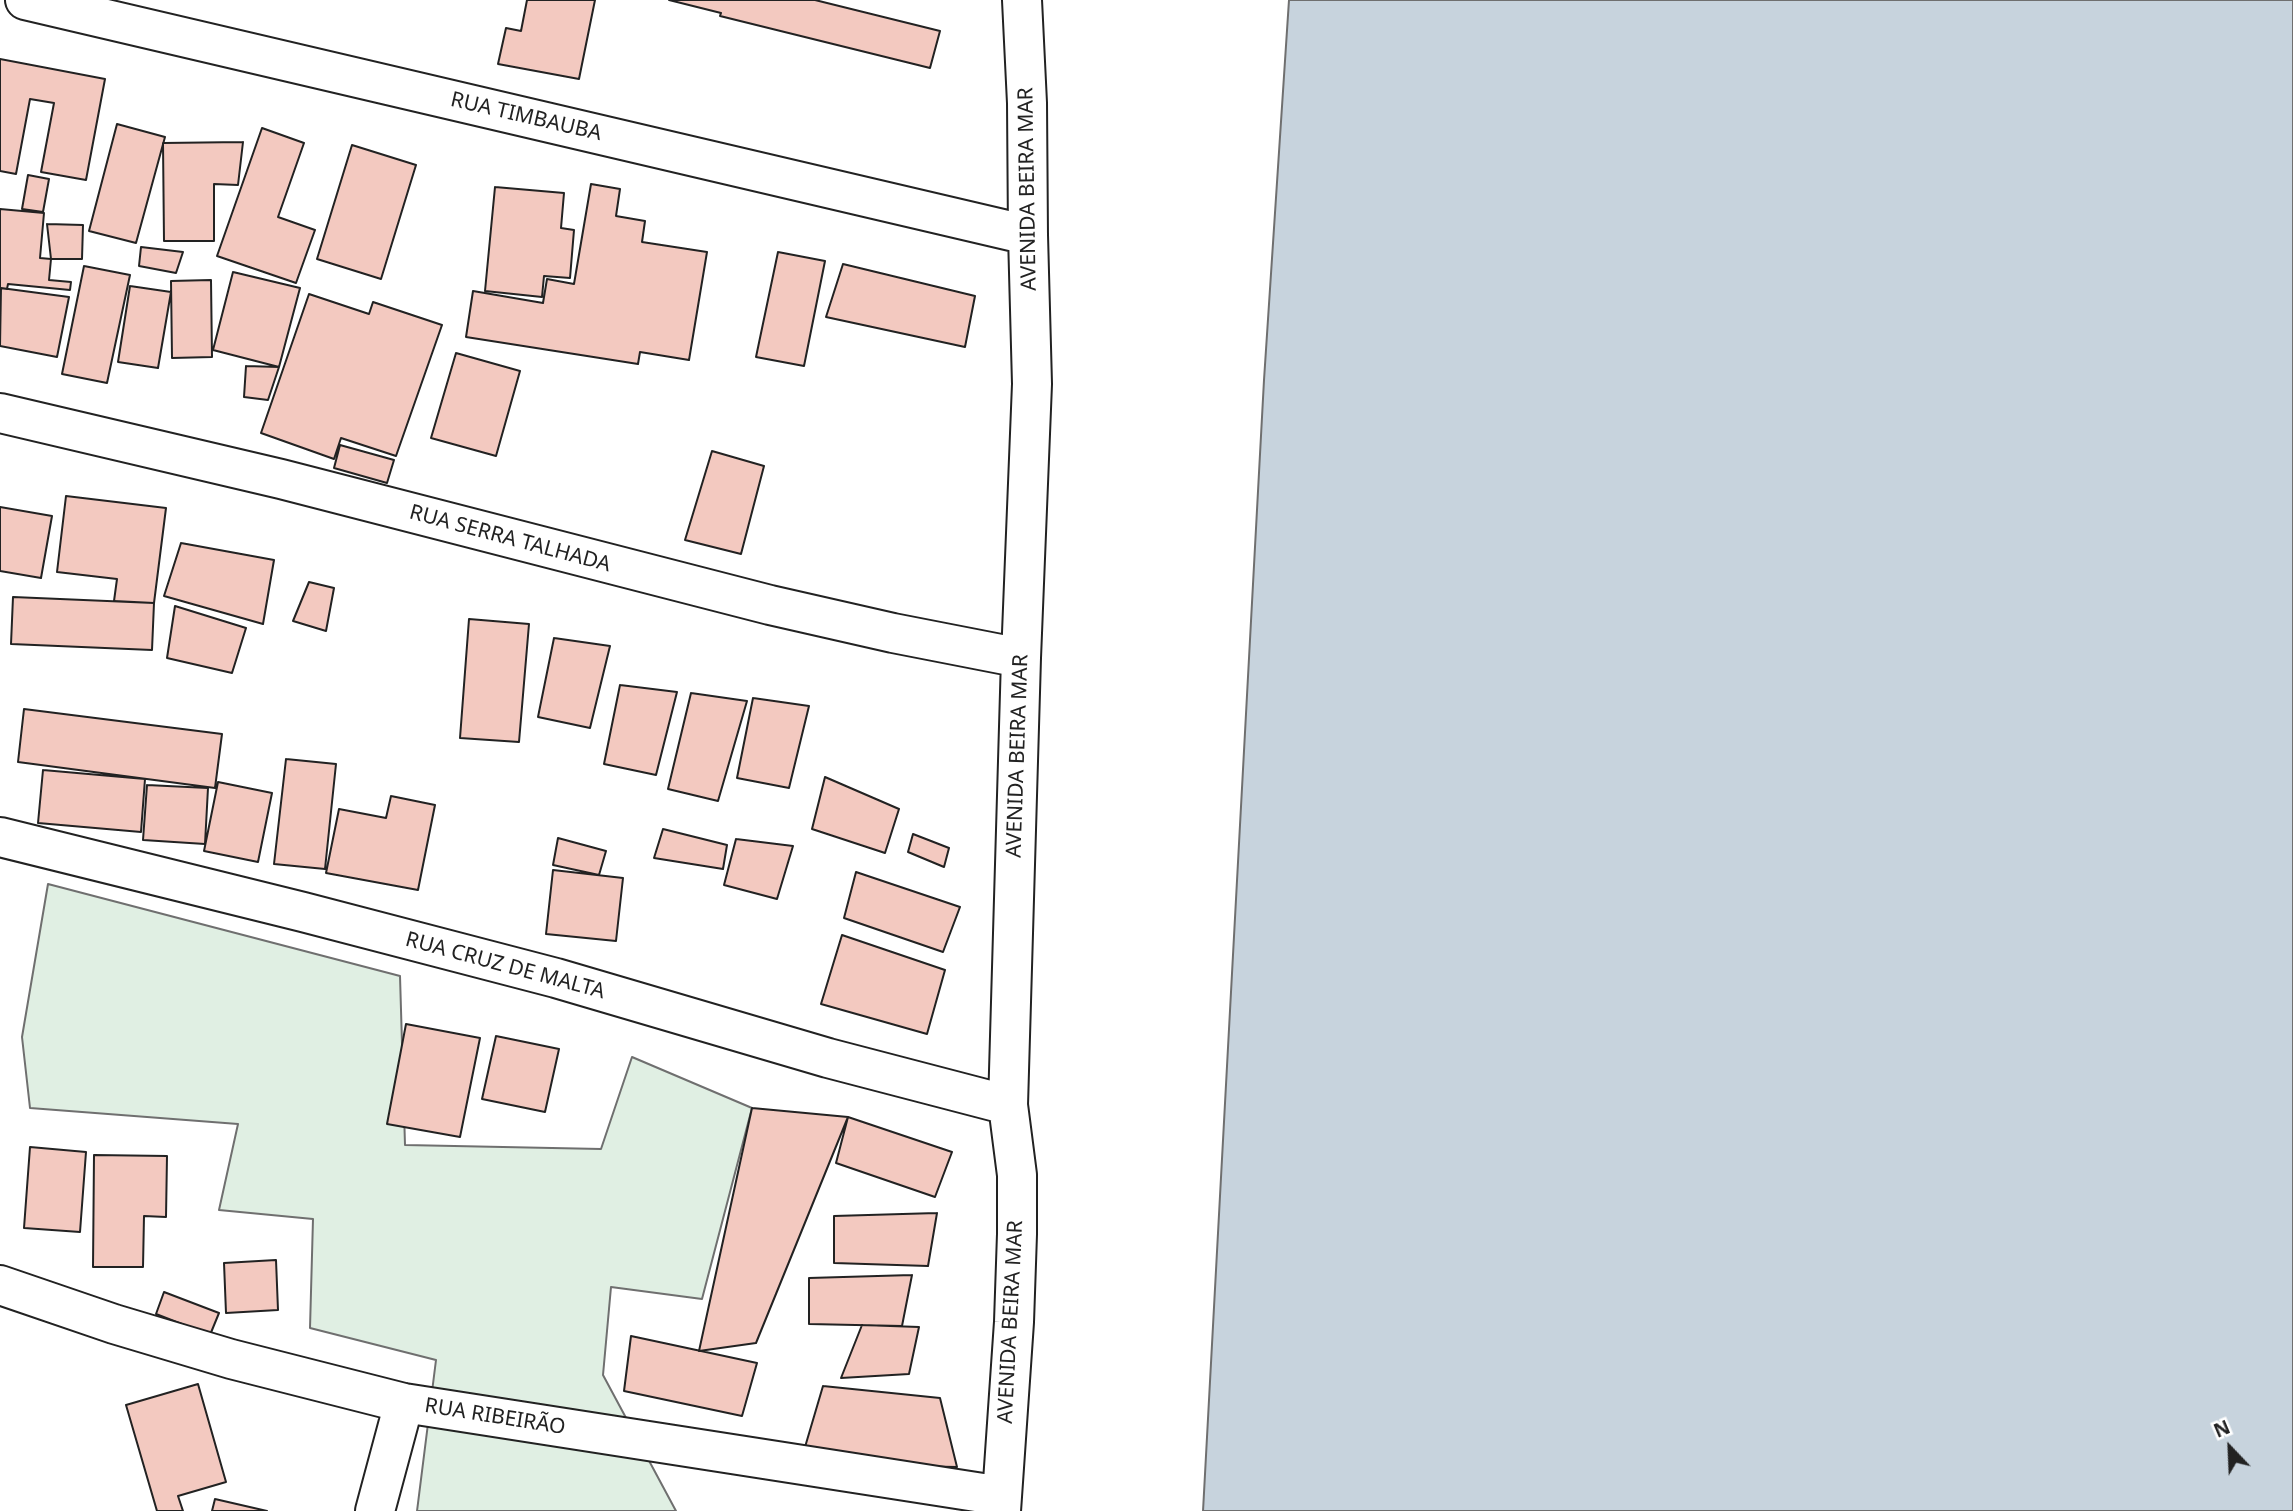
<!DOCTYPE html>
<meta charset="utf-8">
<style>
body{margin:0}
#map{position:relative;width:2293px;height:1511px;overflow:hidden;background:#fff;font-family:"Noto Sans",sans-serif}
canvas{display:block}
.north{position:absolute;left:2195px;top:1413px;width:70px;height:70px;-webkit-text-stroke:5px #fff;paint-order:stroke;rotate:337deg;font-size:19px;font-weight:700;line-height:28px;text-align:center;color:#222}
.north::after{content:'';display:block;margin:auto;width:24px;height:32px;background:#222;clip-path:polygon(50% 0,100% 100%,50% 72%,0 100%)}
</style>
<div id="map">
<canvas width="2293" height="1511"></canvas>
<div class="north">N</div>
</div>
<script>
const ctx = document.querySelector('canvas').getContext('2d');
ctx.lineJoin = 'round';
function paint(path, color) {
  ctx.fillStyle = color;
  ctx.fill(path, 'evenodd');
}
function poly(rows) {
  const path = new Path2D();
  for (const r of rows) {
    path.moveTo(r[0], r[1]);
    for (let i = 2; i < r.length; i += 2) path.lineTo(r[i], r[i + 1]);
  }
  return path;
}
function stroke(path, color, width, dash) {
  ctx.strokeStyle = color;
  ctx.lineWidth = width;
  ctx.lineCap = dash ? 'butt' : 'round';
  ctx.setLineDash(dash || []);
  ctx.stroke(path);
}
function write(font, color, halo, rows, align = 'center') {
  ctx.font = font + ' "Noto Sans",sans-serif';
  ctx.lineWidth = 5;
  ctx.setLineDash([]);
  ctx.textBaseline = 'middle';
  ctx.strokeStyle = halo;
  ctx.fillStyle = color;
  for (const [text, x, y, turn = 0] of rows) {
    ctx.save();
    ctx.translate(x, y);
    ctx.rotate((+turn || 0) * Math.PI / 180);
    ctx.textAlign = isNaN(turn) ? turn : align;
    if (halo) ctx.strokeText(text, 0, 0);
    ctx.fillText(text, 0, 0);
    ctx.restore();
  }
}
const green = poly([
 [48,884,400,976,405,1145,601,1149,632,1057,752,1108,702,1299,611,1287,603,1375,676,1511,417,1511,436,1360,310,1328,313,1219,219,1210,238,1124,30,1108,22,1037,48,884]
]);
paint(green, '#e0efe3');
stroke(green, '#6f6f6f', 2);
const water = poly([
 [1289,0,2293,0,2293,1511,1203,1511,1264,380,1289,0]
]);
paint(water, '#c7d3dd');
stroke(water, '#6f6f6f', 2);
const building = poly([
 [527,0,595,0,579,79,498,64,506,28,521,31,527,0],
 [669,0,815,0,940,31,930,68,720,16,721,13,669,0],
 [0,59,105,79,86,180,41,172,54,103,30,99,16,174,0,171,0,59],
 [117,124,165,137,136,243,89,231,117,124],
 [262,128,304,143,278,217,315,230,296,283,217,256,262,128],
 [243,142,238,185,214,184,214,241,164,241,163,143,243,142],
 [352,145,416,165,381,279,317,259,352,145],
 [28,175,49,179,43,212,22,209,28,175],
 [591,184,620,189,616,216,645,221,642,242,707,252,689,360,640,352,638,364,466,337,473,291,543,303,547,279,574,284,591,184],
 [495,187,564,193,561,228,574,230,570,278,544,276,542,297,485,291,495,187],
 [0,209,44,213,40,258,51,259,49,280,71,282,70,290,8,284,7,289,0,288,0,209],
 [47,224,83,225,82,259,51,259,47,224],
 [141,247,183,252,176,273,139,266,141,247],
 [778,252,825,261,804,366,756,357,778,252],
 [843,264,975,296,965,347,826,317,843,264],
 [84,266,130,275,107,383,62,374,84,266],
 [233,272,300,288,279,367,213,350,233,272],
 [211,280,212,357,172,358,171,281,211,280],
 [130,286,171,292,158,368,118,362,130,286],
 [1,288,69,297,57,357,0,346,1,288],
 [309,294,369,314,373,302,442,325,396,456,341,438,334,459,261,433,309,294],
 [456,353,520,371,496,456,431,438,456,353],
 [246,366,279,367,268,400,244,397,246,366],
 [340,445,394,460,387,483,334,468,340,445],
 [712,451,764,466,741,554,685,540,712,451],
 [66,496,166,508,154,603,114,601,117,579,57,572,66,496],
 [0,507,52,516,41,578,0,571,0,507],
 [181,543,274,560,263,624,164,596,181,543],
 [309,582,334,588,326,631,293,621,309,582],
 [13,597,154,603,152,650,11,644,13,597],
 [175,606,246,628,232,673,167,658,175,606],
 [469,619,529,624,519,742,460,738,469,619],
 [554,638,610,646,590,728,538,717,554,638],
 [620,685,677,692,656,775,604,764,620,685],
 [691,693,747,701,718,801,668,789,691,693],
 [753,698,809,706,789,788,737,778,753,698],
 [24,709,222,734,215,788,18,762,24,709],
 [286,759,336,764,325,869,274,864,286,759],
 [43,770,145,779,141,832,38,823,43,770],
 [825,777,899,809,885,853,812,829,825,777],
 [218,782,272,793,258,862,204,851,218,782],
 [147,785,208,788,205,844,143,840,147,785],
 [391,796,435,805,418,890,326,873,339,809,386,818,391,796],
 [663,829,727,845,723,869,654,858,663,829],
 [913,834,949,848,944,867,908,852,913,834],
 [558,838,606,851,599,875,553,865,558,838],
 [736,839,793,846,777,899,724,885,736,839],
 [553,870,623,878,616,941,546,934,553,870],
 [856,872,960,907,943,952,844,918,856,872],
 [842,935,945,970,927,1034,821,1004,842,935],
 [406,1024,480,1038,460,1137,387,1124,406,1024],
 [496,1036,559,1049,545,1112,482,1099,496,1036],
 [752,1108,848,1117,756,1343,699,1351,752,1108],
 [848,1117,952,1152,935,1197,836,1163,848,1117],
 [30,1147,86,1152,80,1232,24,1228,30,1147],
 [94,1155,167,1156,166,1217,144,1216,143,1267,93,1267,94,1155],
 [937,1213,928,1266,834,1263,834,1216,937,1213],
 [276,1260,278,1310,226,1313,224,1263,276,1260],
 [912,1275,902,1326,809,1324,809,1278,912,1275],
 [164,1292,219,1313,210,1335,156,1314,164,1292],
 [862,1325,919,1327,909,1374,841,1378,862,1325],
 [631,1336,757,1363,742,1416,624,1391,631,1336],
 [198,1384,226,1482,178,1496,183,1511,157,1511,126,1405,198,1384],
 [823,1386,940,1398,957,1467,800,1464,823,1386],
 [215,1499,267,1511,212,1511,215,1499]
]);
paint(building, '#f3c9c0');
stroke(building, '#222', 2);
const minor = poly([
 [25,0,1028,235],
 [0,413,281,479,770,605,893,633,1021,658],
 [0,837,303,912,556,978,828,1058,1008,1105],
 [0,1285,114,1324,231,1359,404,1403,1002,1496],
 [375,1511,404,1403],
 [1001,1511,1014,1322,1017,1234,1017,1175,1008,1105,1021,658,1032,384,1028,235,1027,103,1022,0]
]);
stroke(minor, '#222', 42);
stroke(minor, '#fff', 38);
write('21px', '#222', '#fff', [
 ["RUA TIMBAUBA",526,117,13],
 ["AVENIDA BEIRA MAR",1028,189,-91],
 ["RUA SERRA TALHADA",510,539,15],
 ["AVENIDA BEIRA MAR",1018,756,-88],
 ["RUA CRUZ DE MALTA",505,966,15],
 ["AVENIDA BEIRA MAR",1011,1322,-87],
 ["RUA RIBEIRÃO",495,1417,9]
]);
</script>
